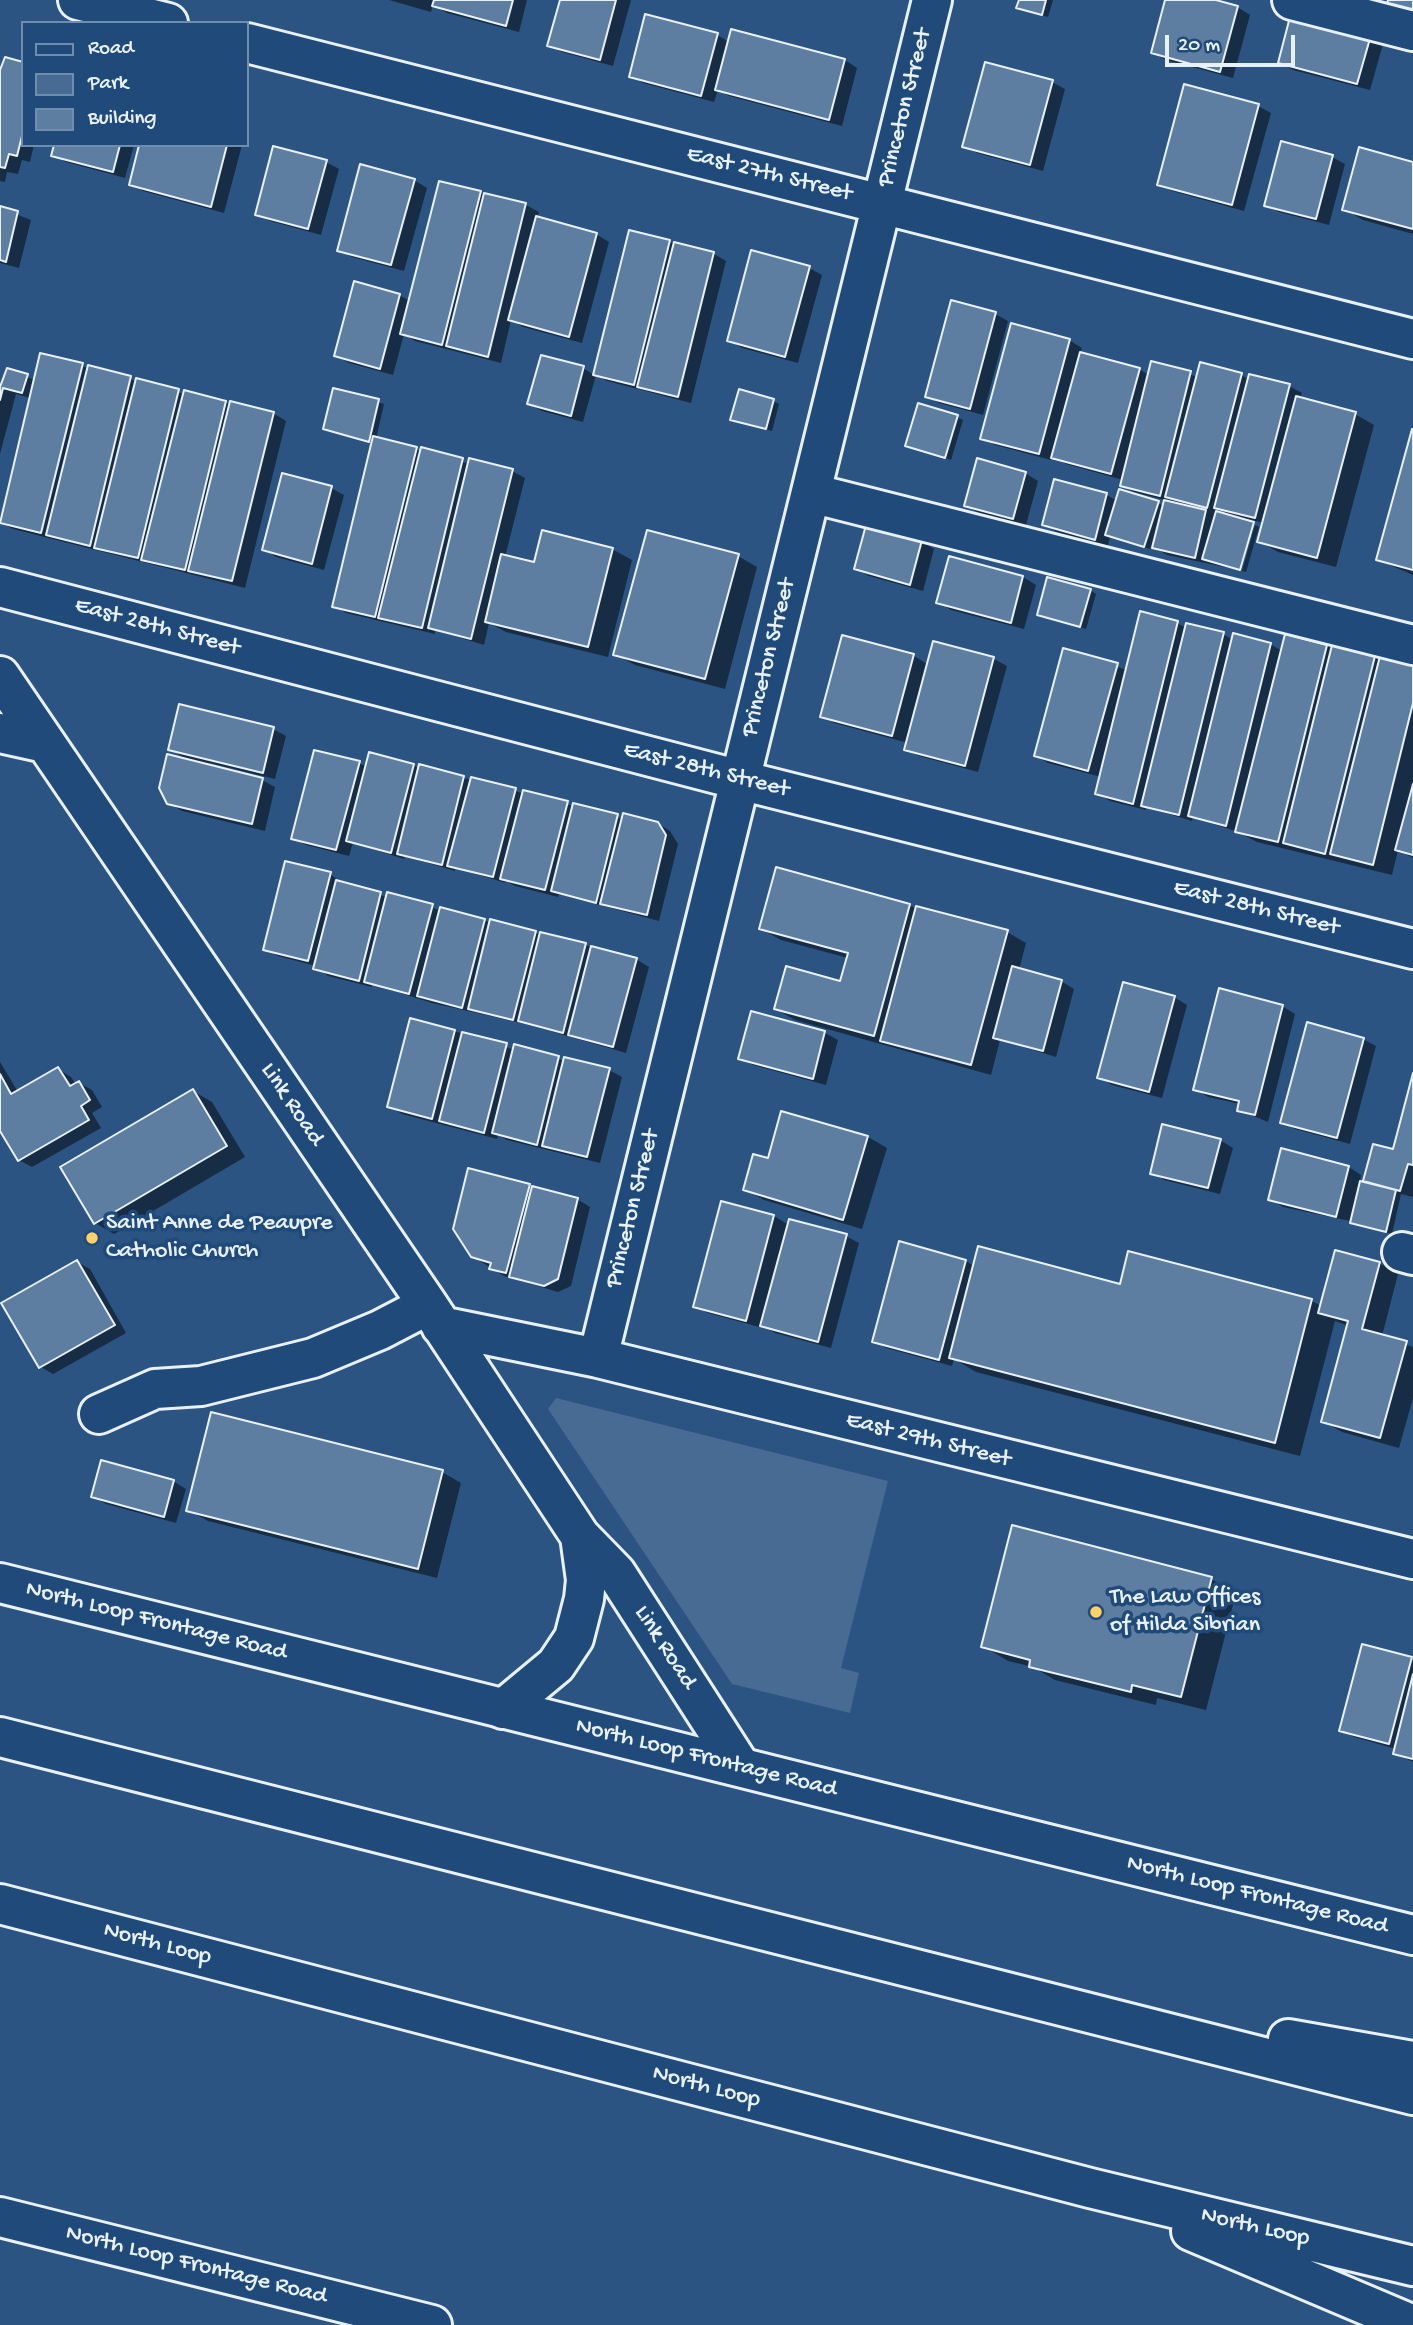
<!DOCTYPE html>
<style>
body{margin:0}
#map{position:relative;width:1413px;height:2325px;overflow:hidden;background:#2b5482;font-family:"Gochi Hand",sans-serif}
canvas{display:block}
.legend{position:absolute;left:21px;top:21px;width:228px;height:126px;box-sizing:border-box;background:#1f4a7a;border:2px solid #6f8dac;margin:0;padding:9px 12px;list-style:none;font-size:21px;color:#e8f1f8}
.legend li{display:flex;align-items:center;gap:14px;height:35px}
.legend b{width:35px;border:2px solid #6f8dac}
.scale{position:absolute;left:1165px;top:35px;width:130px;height:32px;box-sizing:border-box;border:4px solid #e8f1f8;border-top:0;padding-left:9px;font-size:21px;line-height:24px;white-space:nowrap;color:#e8f1f8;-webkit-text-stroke:5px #1f4a7a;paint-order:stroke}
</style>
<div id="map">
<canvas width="1413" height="2325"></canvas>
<ul class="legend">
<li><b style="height:9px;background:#1f4a7a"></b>Road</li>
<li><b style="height:19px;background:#476b93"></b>Park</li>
<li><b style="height:19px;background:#5d7da1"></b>Building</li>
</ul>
<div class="scale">20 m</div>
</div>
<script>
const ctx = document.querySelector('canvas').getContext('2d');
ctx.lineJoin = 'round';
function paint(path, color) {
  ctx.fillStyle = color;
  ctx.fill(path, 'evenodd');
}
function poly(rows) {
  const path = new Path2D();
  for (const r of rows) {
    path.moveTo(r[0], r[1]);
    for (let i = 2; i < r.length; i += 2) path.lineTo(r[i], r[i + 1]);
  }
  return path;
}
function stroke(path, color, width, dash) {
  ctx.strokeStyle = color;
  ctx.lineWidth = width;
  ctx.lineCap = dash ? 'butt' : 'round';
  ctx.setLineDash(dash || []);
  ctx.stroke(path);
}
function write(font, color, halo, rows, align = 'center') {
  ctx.font = font + ' "Gochi Hand",sans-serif';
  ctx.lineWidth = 7;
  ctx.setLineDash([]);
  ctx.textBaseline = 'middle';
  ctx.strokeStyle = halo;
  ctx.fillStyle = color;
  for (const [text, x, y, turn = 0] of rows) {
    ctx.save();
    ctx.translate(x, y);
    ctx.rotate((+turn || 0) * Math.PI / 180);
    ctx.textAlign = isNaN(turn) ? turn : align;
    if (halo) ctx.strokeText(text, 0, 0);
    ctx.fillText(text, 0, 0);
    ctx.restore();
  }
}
paint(poly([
 [556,1398,888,1481,841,1668,859,1673,850,1713,732,1684,548,1409]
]), '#476b93');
paint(poly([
 [389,0,527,0,519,32,447,13,433,5,431,12],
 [562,0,631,0,613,66,562,52,549,45],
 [1021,0,1053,0,1048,17,1018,8],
 [1167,0,1210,0,1237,7,1250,15,1233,78,1166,60,1153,53],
 [717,35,729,42,845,60,857,68,842,126,729,96,718,90,714,102,643,83,631,76],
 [1370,36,1383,44,1370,90,1293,70,1280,62],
 [23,64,23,145,34,145,30,162,22,160,18,174,7,172,5,182,0,181,0,72],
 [1052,82,1065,89,1043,171,977,153,964,146],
 [1258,106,1271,113,1244,211,1172,191,1159,184],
 [56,145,134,145,125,178,66,162,53,155],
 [141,145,242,145,224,213,143,191,131,184],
 [1332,157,1345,164,1329,225,1279,212,1266,205],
 [326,162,339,169,321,235,270,221,257,214],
 [1413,164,1413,234,1363,220,1344,209],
 [414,180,427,188,404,271,352,257,339,250],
 [480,193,526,205,539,212,537,218,596,234,609,242,582,343,523,327,511,320,501,363,415,341,404,334,393,375,349,363,336,356,399,295,410,301],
 [0,208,31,220,19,268,0,263],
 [669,242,714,254,726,261,691,403,607,381,596,375,583,422,542,411,529,404,583,368,594,375],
 [809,268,822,275,798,363,742,348,729,340],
 [995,314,1008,321,983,415,939,403,927,396],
 [1069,340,1082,348,1080,354,1139,369,1149,375,1153,363,1198,377,1241,375,1250,380,1289,386,1302,393,1300,399,1355,414,1374,425,1336,567,1278,552,1259,541,1264,523,1247,519,1252,523,1239,570,1167,555,1154,547,1157,535,1155,534,1150,549,1110,536,1108,546,1057,532,1044,525,1056,481,1107,495,1117,501,1158,503,1164,506,1165,500,1134,492,1122,485,1123,480,1066,464,1053,456,1051,460,995,445,982,438],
 [1221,510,1232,517,1220,514],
 [41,355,184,394,273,413,286,421,245,588,13,529,0,522,30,398,16,394,0,454,0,389,3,390,8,370,35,380],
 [335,390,384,404,376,439,470,464,512,471,525,478,505,557,535,564,612,549,632,560,608,657,506,632,489,623,484,645,435,630,435,634,346,613,334,606,373,443,325,429],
 [773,401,779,404,772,431,732,419],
 [957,417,963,420,951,460,907,445],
 [1413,431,1413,575,1378,560],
 [1025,473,1038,481,1026,525,979,513,966,505],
 [284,475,331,488,344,495,324,570,276,557,264,549],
 [1255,525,1259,527,1246,572,1242,571],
 [867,527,922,541,934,549,923,591,869,576,856,569],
 [738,556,757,567,725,689,635,665,615,654],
 [950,558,1023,577,1036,585,1024,629,951,610,938,602],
 [1090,590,1096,594,1086,629,1039,615],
 [1177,623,1186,628,1223,634,1233,640,1270,644,1282,651,1326,646,1413,667,1413,858,1398,850,1392,875,1257,842,1238,832,1193,817,1192,821,1146,807,1146,810,1110,801,1097,793,1101,777,1048,763,1036,756,1064,651,1127,670],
 [843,637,914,656,929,665,934,643,994,659,1007,666,978,772,919,756,906,749,908,743,834,723,822,716],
 [273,729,286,736,275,779,210,763,209,767,262,780,275,787,265,831,182,811,169,803,189,761,170,749],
 [359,763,367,767,413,765,420,769,421,767,623,819,657,823,670,831,678,844,659,921,559,894,558,897,515,886,506,881,506,883,455,868,455,871,405,856,404,859,353,843,349,856,306,845,293,838],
 [330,874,342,883,387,897,585,945,636,959,649,967,626,1053,526,1024,432,1003,372,984,372,987,328,976,316,966,278,956,265,949],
 [909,906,1007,932,1026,943,1019,970,1061,981,1074,989,1056,1057,1000,1040,991,1075,795,1020,776,1009,841,983,848,958,781,940,761,929],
 [1174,997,1187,1005,1162,1098,1112,1085,1099,1077],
 [1282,1006,1295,1014,1268,1122,1239,1110,1240,1104,1208,1097,1195,1089],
 [752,1013,825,1033,838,1040,826,1085,753,1065,740,1058],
 [454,1031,515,1050,516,1046,565,1061,609,1070,622,1077,600,1163,507,1140,498,1135,497,1139,402,1114,389,1106],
 [1363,1039,1376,1046,1350,1144,1295,1129,1282,1122],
 [0,1062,18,1092,58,1069,71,1077,76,1085,79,1083,92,1090,102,1107,92,1113,101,1128,32,1167,19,1160,3,1132,0,1134],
 [1413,1080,1413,1197,1401,1194,1392,1234,1350,1221,1283,1207,1270,1199,1283,1150,1349,1167,1361,1175,1360,1182,1364,1183,1374,1146,1394,1152],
 [193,1091,212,1102,245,1157,114,1234,95,1223],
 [868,1137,887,1148,862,1229,764,1200,745,1189,769,1160],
 [1220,1140,1233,1148,1220,1194,1164,1180,1152,1173],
 [529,1185,577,1199,590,1207,571,1286,558,1292,504,1276,472,1256],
 [774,1216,789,1225,846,1236,859,1243,831,1348,775,1333,760,1324,759,1327,708,1313,695,1306],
 [1129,1253,1312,1301,1321,1306,1379,1263,1398,1274,1382,1336,1413,1347,1413,1398,1399,1448,1342,1432,1323,1421,1349,1326,1335,1321,1300,1456,976,1372,954,1359,952,1366,886,1348,874,1341,966,1261,974,1266,1121,1286],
 [77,1262,90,1269,126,1333,53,1374,41,1367],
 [442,1472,461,1483,437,1578,208,1521,188,1510],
 [173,1481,186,1489,176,1523,106,1504,93,1497],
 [1211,1579,1236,1593,1206,1710,1157,1698,1156,1705,1055,1680,1033,1667,1008,1661,983,1646],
 [1411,1659,1413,1660,1413,1762,1395,1753,1396,1749,1354,1737,1341,1730]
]), '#0007');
const building = poly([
 [434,0,513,0,506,26,432,6,434,0],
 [560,0,616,0,600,60,547,46,560,0],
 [1019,0,1046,0,1042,15,1016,8,1019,0],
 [1165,0,1216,0,1238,6,1220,72,1151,53,1165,0],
 [1388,0,1413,0,1413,19,1385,11,1388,0],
 [1291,13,1371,35,1357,84,1278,63,1291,13],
 [645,14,718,33,701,96,629,77,645,14],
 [731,29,845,59,829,120,715,90,731,29],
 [5,57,23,62,23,132,17,156,9,154,5,168,0,167,0,70,5,57],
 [985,62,1053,80,1030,165,962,147,985,62],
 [1184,84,1259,104,1232,205,1157,185,1184,84],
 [1281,141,1333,155,1316,219,1264,206,1281,141],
 [54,145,120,145,113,172,51,156,54,145],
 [139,145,227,145,211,207,129,185,139,145],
 [273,146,327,160,308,229,255,215,273,146],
 [1359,147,1413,162,1413,229,1342,210,1359,147],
 [360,164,415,179,391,265,337,251,360,164],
 [439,181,481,191,442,345,400,334,439,181],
 [484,193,526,203,488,357,446,346,484,193],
 [0,206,18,211,6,262,0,260,0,206],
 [536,216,597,233,569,337,508,320,536,216],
 [629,230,670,240,634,385,593,375,629,230],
 [674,242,714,252,678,397,637,387,674,242],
 [751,250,810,266,785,357,727,341,751,250],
 [354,281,400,294,380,369,334,356,354,281],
 [951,300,996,312,970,409,925,397,951,300],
 [1011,323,1070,339,1039,454,980,439,1011,323],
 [1080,352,1140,368,1111,474,1051,458,1080,352],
 [40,353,83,363,41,533,0,523,40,353],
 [541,355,584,366,571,416,527,404,541,355],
 [1151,361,1191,371,1160,496,1120,486,1151,361],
 [1200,362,1242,373,1207,508,1165,497,1200,362],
 [88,365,131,376,90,546,46,535,88,365],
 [7,368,28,374,22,393,3,388,0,400,0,387,7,368],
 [1249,374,1290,384,1255,518,1214,508,1249,374],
 [136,378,179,389,138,558,94,548,136,378],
 [333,388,379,399,369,442,323,429,333,388],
 [739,389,774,399,766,429,730,420,739,389],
 [184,390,226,401,185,570,141,560,184,390],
 [1296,396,1356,412,1317,558,1257,542,1296,396],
 [230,401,274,412,232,581,188,571,230,401],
 [918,403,958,415,945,458,905,446,918,403],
 [1412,429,1413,429,1413,570,1376,560,1412,429],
 [373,436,417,447,375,617,332,607,373,436],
 [421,447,463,458,422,628,378,618,421,447],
 [469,458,513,469,471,639,428,628,469,458],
 [977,458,1026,472,1013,519,964,506,977,458],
 [282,473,332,486,312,564,262,550,282,473],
 [1054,479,1107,493,1095,540,1042,525,1054,479],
 [1119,489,1159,501,1144,547,1105,535,1119,489],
 [1164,500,1206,510,1195,558,1152,548,1164,500],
 [1216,511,1254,522,1240,570,1202,559,1216,511],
 [866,525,922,540,910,585,854,569,866,525],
 [542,530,613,548,588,647,485,622,501,554,534,562,542,530],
 [647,530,739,554,705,679,613,655,647,530],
 [949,556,1023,576,1011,623,936,603,949,556],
 [1047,577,1091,589,1080,627,1037,615,1047,577],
 [1140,611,1178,621,1133,804,1095,794,1140,611],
 [1186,623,1224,632,1179,815,1141,806,1186,623],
 [1233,633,1271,643,1226,826,1188,816,1233,633],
 [1285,634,1327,645,1278,842,1235,832,1285,634],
 [842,635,914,654,892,736,820,717,842,635],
 [933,641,994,657,965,766,904,750,933,641],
 [1332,645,1375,656,1325,854,1283,843,1332,645],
 [1063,648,1118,663,1088,771,1034,756,1063,648],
 [1380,656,1413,665,1413,703,1373,865,1330,854,1380,656],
 [179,704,274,727,263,773,168,750,179,704],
 [314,750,360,761,336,850,291,839,314,750],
 [369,752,414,764,391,853,346,841,369,752],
 [167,754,263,778,252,824,167,804,159,788,167,754],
 [419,764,464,776,442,865,397,854,419,764],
 [471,777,516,788,493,877,447,866,471,777],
 [1413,784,1413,855,1395,850,1413,784],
 [523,790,568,801,545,890,500,879,523,790],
 [573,803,618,814,596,903,551,891,573,803],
 [623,813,658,822,666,835,647,915,600,904,623,813],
 [285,861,331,872,308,961,263,950,285,861],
 [776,867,910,904,874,1036,774,1009,786,966,840,981,848,953,759,929,776,867],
 [336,880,381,892,359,981,313,969,336,880],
 [387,892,433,904,409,994,364,982,387,892],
 [916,906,1008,930,971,1065,880,1041,916,906],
 [440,907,485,919,462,1008,417,996,440,907],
 [490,919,536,931,513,1020,468,1009,490,919],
 [540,932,586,943,563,1033,518,1021,540,932],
 [591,946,637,958,613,1047,568,1035,591,946],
 [1012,966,1062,980,1043,1051,993,1038,1012,966],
 [1123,982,1175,996,1149,1092,1097,1078,1123,982],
 [1219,988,1283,1005,1255,1115,1237,1111,1239,1101,1193,1090,1219,988],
 [751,1011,825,1031,813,1079,738,1059,751,1011],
 [410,1018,455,1030,432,1119,387,1107,410,1018],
 [1307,1022,1364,1038,1337,1138,1280,1123,1307,1022],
 [462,1032,507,1043,484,1133,439,1121,462,1032],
 [514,1044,559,1056,537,1145,492,1133,514,1044],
 [564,1057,610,1068,587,1157,542,1146,564,1057],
 [58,1067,70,1086,79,1081,90,1100,81,1106,89,1120,18,1161,0,1131,0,1074,11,1094,58,1067],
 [1413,1073,1413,1165,1408,1164,1400,1191,1363,1181,1373,1144,1393,1149,1413,1073],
 [193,1089,227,1146,94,1224,60,1167,193,1089],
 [781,1111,868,1136,843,1220,743,1190,753,1154,768,1158,781,1111],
 [1162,1124,1221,1139,1208,1188,1150,1174,1162,1124],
 [1281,1148,1349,1166,1336,1217,1268,1200,1281,1148],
 [468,1168,530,1184,506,1273,489,1269,491,1263,471,1257,453,1229,468,1168],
 [1360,1181,1396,1190,1386,1232,1350,1223,1360,1181],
 [532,1186,578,1198,558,1279,544,1286,509,1277,532,1186],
 [721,1201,774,1215,746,1321,693,1307,721,1201],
 [789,1219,847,1234,818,1342,760,1326,789,1219],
 [899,1241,966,1260,939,1360,872,1342,899,1241],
 [978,1246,1120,1284,1128,1251,1312,1299,1275,1443,949,1358,978,1246],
 [1335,1250,1380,1262,1362,1329,1407,1341,1380,1438,1321,1422,1348,1321,1318,1313,1335,1250],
 [77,1260,115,1325,39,1368,1,1303,77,1260],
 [211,1412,443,1470,418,1569,186,1511,211,1412],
 [101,1460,174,1480,164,1517,91,1497,101,1460],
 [1012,1525,1212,1577,1181,1697,1132,1685,1131,1692,1029,1667,1030,1660,981,1647,1012,1525],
 [1362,1644,1412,1657,1389,1744,1339,1731,1362,1644],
 [1413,1674,1413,1759,1393,1754,1413,1674]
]);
paint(building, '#5d7da1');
stroke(building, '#e8f1f8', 2);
const minor = poly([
 [78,0,168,23],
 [1292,0,1413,31],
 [247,43,1413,339],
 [811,493,1413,645],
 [0,587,740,780,1413,949],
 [0,676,428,1305,580,1536,616,1573,740,1766],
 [0,733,45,743],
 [1402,1252,1413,1255],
 [441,1326,598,1358,1413,1559],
 [598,1358,932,0],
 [99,1414,155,1389,201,1386,313,1358,380,1330,428,1305],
 [503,1709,556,1665,574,1638,584,1599,586,1580,580,1536]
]);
const major = poly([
 [0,1583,1413,1935],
 [0,2217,432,2325]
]);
const highway = poly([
 [0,1737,1413,2095],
 [0,1904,1090,2188,1413,2266],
 [1288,2039,1413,2061],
 [1191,2231,1413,2325]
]);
stroke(minor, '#e8f1f8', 44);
stroke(major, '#e8f1f8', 44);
stroke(highway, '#e8f1f8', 44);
stroke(minor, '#1f4a7a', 38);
stroke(major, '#1f4a7a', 38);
stroke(highway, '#1f4a7a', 38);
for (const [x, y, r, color] of [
 [92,1238,7,"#ffd166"],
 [1096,1612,7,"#ffd166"]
]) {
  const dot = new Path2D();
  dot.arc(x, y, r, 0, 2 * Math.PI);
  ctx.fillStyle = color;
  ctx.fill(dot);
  stroke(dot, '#1f4a7a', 2.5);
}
write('24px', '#e8f1f8', '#1f4a7a', [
 ["Princeton Street",906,108,-76],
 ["East 27th Street",769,175,14],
 ["East 28th Street",157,628,15],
 ["Princeton Street",770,658,-76],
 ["East 28th Street",706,771,14],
 ["East 28th Street",1256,909,14],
 ["Link Road",291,1105,56],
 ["Princeton Street",634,1209,-76],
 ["East 29th Street",928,1441,14],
 ["North Loop Frontage Road",156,1622,14],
 ["Link Road",664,1648,57],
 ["North Loop Frontage Road",706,1759,14],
 ["North Loop Frontage Road",1257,1896,14],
 ["North Loop",157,1945,15],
 ["North Loop",706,2088,15],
 ["North Loop",1255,2228,13],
 ["North Loop Frontage Road",196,2266,14]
]);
write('24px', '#e8f1f8', '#1f4a7a', [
 ["Saint Anne de Peaupre",106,1224],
 ["Catholic Church",106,1252],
 ["The Law Offices",1110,1598],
 ["of Hilda Sibrian",1110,1626]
], 'left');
</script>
